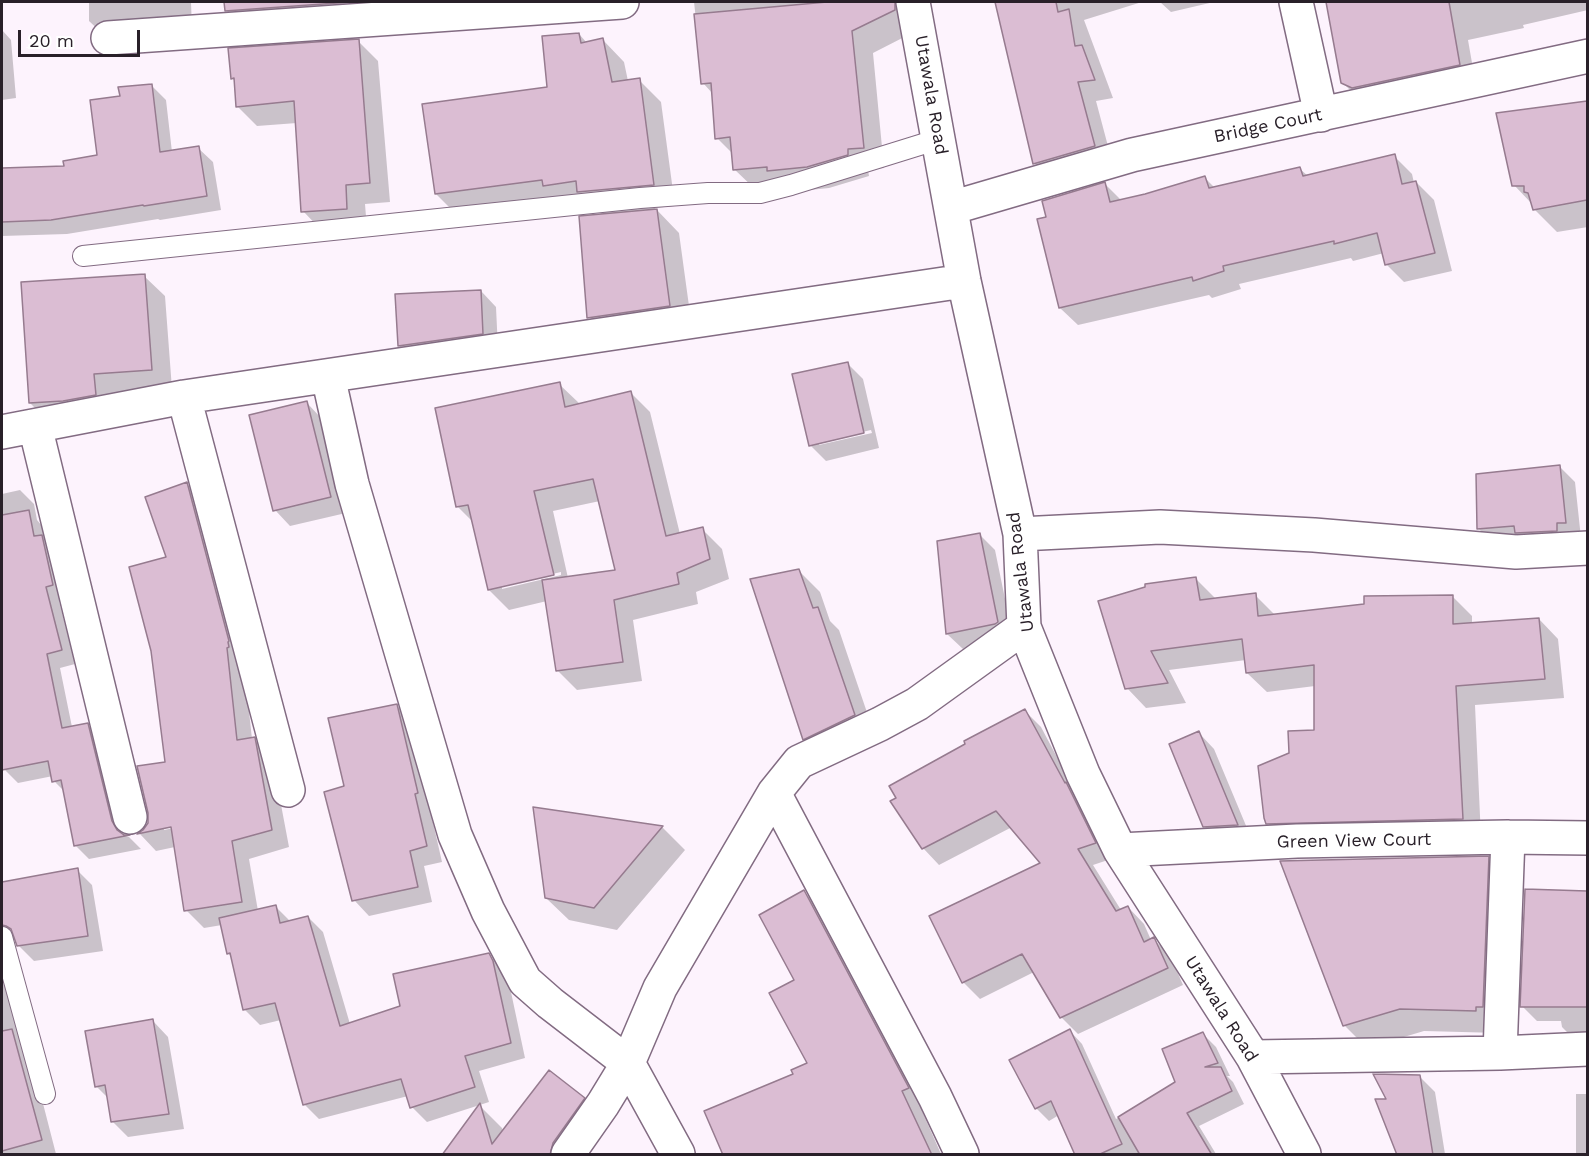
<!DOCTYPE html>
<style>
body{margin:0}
#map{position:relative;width:1589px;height:1156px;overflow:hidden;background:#fdf3fd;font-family:"Work Sans",sans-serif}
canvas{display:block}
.frame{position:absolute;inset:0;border:3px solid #292029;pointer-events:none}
.scale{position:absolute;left:18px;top:30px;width:122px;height:27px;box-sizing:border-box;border:3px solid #292029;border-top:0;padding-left:8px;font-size:18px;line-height:21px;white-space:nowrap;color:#292029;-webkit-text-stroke:4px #fff;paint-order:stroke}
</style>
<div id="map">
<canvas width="1589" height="1156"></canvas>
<div class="frame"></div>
<div class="scale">20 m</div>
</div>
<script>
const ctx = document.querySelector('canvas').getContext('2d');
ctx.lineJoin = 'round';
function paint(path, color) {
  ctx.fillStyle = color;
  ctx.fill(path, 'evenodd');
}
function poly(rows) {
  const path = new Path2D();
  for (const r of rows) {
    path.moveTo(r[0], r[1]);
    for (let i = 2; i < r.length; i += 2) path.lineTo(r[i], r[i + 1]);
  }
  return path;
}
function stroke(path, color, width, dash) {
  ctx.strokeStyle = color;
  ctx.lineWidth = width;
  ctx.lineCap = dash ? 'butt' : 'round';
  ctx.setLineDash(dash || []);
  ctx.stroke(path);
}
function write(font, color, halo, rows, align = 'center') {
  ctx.font = font + ' "Work Sans",sans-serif';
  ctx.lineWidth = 4.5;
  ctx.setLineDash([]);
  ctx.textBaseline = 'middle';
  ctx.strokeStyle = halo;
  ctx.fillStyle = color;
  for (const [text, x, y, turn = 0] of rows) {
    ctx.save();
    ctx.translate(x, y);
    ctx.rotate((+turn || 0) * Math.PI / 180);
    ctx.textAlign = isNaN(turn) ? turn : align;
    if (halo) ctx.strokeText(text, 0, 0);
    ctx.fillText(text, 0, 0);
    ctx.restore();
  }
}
paint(poly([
 [89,2,191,2,192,29,105,36,89,21],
 [242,2,363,2,364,16,241,25,226,10,226,3],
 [694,2,816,2,817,4,842,2,900,2,916,31,873,53,884,168,868,170,869,176,829,188,790,192,756,190,734,169,733,154,717,138,713,94,703,83],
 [996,2,1142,2,1084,20,1113,98,1096,101,1113,165,1054,182,1035,164],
 [1160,2,1214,2,1171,12],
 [1328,2,1588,2,1588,10,1523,25,1524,28,1468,40,1475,80,1358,98,1342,82],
 [2,30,11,40,16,98,2,100],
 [579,34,587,43,603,40,624,62,628,81,639,80,661,102,675,206,655,208,679,233,692,328,612,340,589,317,603,216,591,204,458,216,436,194,549,88],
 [358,41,378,61,390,202,365,204,367,229,323,232,303,211,297,123,257,126,237,106,235,81,232,78],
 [151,85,166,100,172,152,198,148,213,162,221,210,160,220,158,219,67,234,2,236,2,170,65,167,98,156,122,98],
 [1588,103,1588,227,1557,232,1535,210,1533,205,1514,185,1498,114],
 [1394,156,1412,174,1414,183,1416,182,1434,200,1452,271,1404,282,1387,265,1384,253,1353,261,1351,258,1239,284,1241,289,1212,298,1209,295,1078,325,1060,308,1048,218,1105,184,1122,201,1205,178,1215,188,1300,169,1308,176],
 [144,276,165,296,172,389,50,423,30,403],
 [481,291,496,307,498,349,415,361,399,346],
 [847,363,863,379,879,448,826,461,810,445],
 [871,430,872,433,819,445,819,442],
 [559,384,580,404,630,392,650,412,680,534,702,529,722,549,729,579,696,592,698,604,633,620,642,681,577,690,557,670,547,601,509,610,489,590,473,522,458,507],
 [600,501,617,572,568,578,553,511],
 [561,572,561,575,502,589,502,586],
 [307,403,322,419,346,513,290,526,275,510],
 [1560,467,1575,482,1581,538,1494,544,1479,529],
 [187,484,204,501,244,665,252,739,254,739,272,757,289,847,249,859,258,911,276,907,291,922,308,917,323,932,350,1024,402,1007,489,955,504,970,508,978,525,1058,479,1071,489,1102,427,1122,412,1107,408,1096,319,1119,304,1104,281,1020,260,1025,244,1009,233,958,228,953,222,925,204,928,186,910,175,847,156,851,140,834,144,831,149,823,167,764,168,558],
 [178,825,178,827,164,830,164,827],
 [20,490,34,504,37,520,42,526,45,540,56,551,66,599,59,601,75,664,60,668,72,727,87,724,101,738,125,836,129,837,141,849,89,859,75,845,65,792,54,781,53,776,18,783,4,769,2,755,2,494],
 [979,534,995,550,1013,638,963,649,947,634,938,542],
 [799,571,820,592,830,621,839,630,875,736,825,760,804,739],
 [1196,579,1215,598,1255,595,1275,615,1452,596,1472,616,1472,624,1539,619,1558,639,1564,698,1475,705,1481,838,1287,843,1268,823,1290,754,1316,732,1315,686,1267,692,1247,673,1246,660,1169,670,1186,703,1146,708,1127,688],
 [396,705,412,721,433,808,430,809,442,862,424,866,432,902,369,916,354,900,346,787],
 [1025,711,1041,727,1111,859,1093,865,1121,910,1128,907,1144,924,1151,940,1153,939,1170,955,1183,985,1078,1034,1061,1017,1034,972,980,999,963,982,1043,863,1012,827,939,865,923,848],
 [1199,733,1214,749,1252,840,1220,842,1204,826],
 [535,809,662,827,685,850,617,930,569,920,546,898],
 [1488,858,1511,880,1499,1033,1424,1031,1367,1048,1344,1025],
 [77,870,92,885,103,951,34,961,18,945,17,940,14,940,9,943,5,956,56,1154,2,1154,2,883],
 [1526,891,1588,893,1588,1042,1577,1042,1562,1027,1561,1021,1537,1021,1522,1006],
 [804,892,824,912,928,1108,922,1111,941,1154,724,1154,795,1075,809,1064,796,981],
 [153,1021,168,1037,184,1129,128,1137,113,1122,109,1099,96,1086],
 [1070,1031,1082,1044,1116,1119,1177,1083,1203,1034,1216,1047,1230,1076,1227,1076,1233,1082,1244,1104,1199,1126,1216,1154,1077,1154,1059,1115,1049,1121,1036,1108],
 [1419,1076,1435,1092,1445,1154,1398,1154,1389,1101],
 [1576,1094,1588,1094,1588,1154,1576,1154],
 [584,1099,606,1122,583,1154,444,1154,480,1106,502,1128,503,1132]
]), '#0003');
const building = poly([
 [224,2,351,2,225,11,224,2],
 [827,2,895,2,895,10,852,31,864,148,848,149,848,155,807,167,767,171,767,167,733,170,730,137,715,139,711,83,701,84,694,14,827,2],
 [995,2,1056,2,1058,12,1069,9,1075,46,1082,45,1095,80,1078,82,1095,146,1033,164,995,2],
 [1326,2,1449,2,1460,65,1352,88,1341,83,1326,2],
 [579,33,581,43,603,38,612,82,640,78,654,185,577,192,576,181,543,186,542,180,435,194,422,104,547,87,542,36,579,33],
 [359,39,370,183,346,185,347,209,301,212,294,101,236,107,234,78,231,79,228,48,359,39],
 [152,84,160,152,199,146,207,196,144,206,143,205,51,220,2,222,2,168,64,166,63,161,97,155,90,100,120,96,118,87,152,84],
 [1587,101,1587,200,1533,210,1528,193,1524,192,1524,186,1512,186,1496,113,1587,101],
 [1395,154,1402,184,1416,181,1435,253,1385,265,1377,233,1334,244,1334,241,1223,266,1224,271,1193,281,1192,277,1059,308,1037,219,1046,217,1042,201,1105,182,1110,202,1145,194,1205,176,1209,188,1300,167,1303,176,1395,154],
 [657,209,670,306,587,318,579,216,657,209],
 [145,274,152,370,94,374,96,395,63,401,29,403,21,282,145,274],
 [481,290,483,334,398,346,395,294,481,290],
 [848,362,864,433,809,446,792,374,848,362],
 [560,382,565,407,631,391,666,536,703,527,710,559,677,573,679,584,614,600,623,662,556,671,542,580,615,570,593,479,534,491,554,575,488,590,468,505,456,507,435,408,560,382],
 [307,401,331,497,273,511,249,415,307,401],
 [1560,465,1566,523,1557,523,1557,531,1515,533,1514,526,1477,529,1476,474,1560,465],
 [187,482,229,641,228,642,229,647,227,648,237,740,255,737,272,830,232,841,242,902,184,911,171,827,137,834,143,830,148,823,148,813,137,766,165,762,151,651,129,567,166,557,145,497,187,482],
 [29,510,34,536,42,535,53,585,46,587,62,650,47,654,62,728,88,723,112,821,117,830,124,835,130,835,74,846,61,780,52,782,48,761,2,770,2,515,29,510],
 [980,533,998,622,995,624,946,634,937,541,980,533],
 [799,569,813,608,818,607,855,715,803,740,750,579,799,569],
 [1196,577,1200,600,1256,593,1258,616,1364,604,1364,596,1453,595,1453,624,1539,618,1545,679,1456,686,1463,819,1266,824,1264,818,1258,766,1289,753,1288,731,1314,730,1314,665,1246,673,1242,639,1151,651,1168,683,1125,689,1098,601,1145,587,1145,584,1196,577],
 [397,704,418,793,415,794,427,846,410,851,418,887,352,901,324,792,344,786,328,718,397,704],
 [1025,709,1065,783,1066,782,1096,843,1078,849,1116,911,1128,906,1144,942,1154,937,1168,968,1060,1018,1022,954,962,983,929,916,1040,863,996,811,922,849,890,801,896,798,889,786,965,744,964,741,1025,709],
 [1199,731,1238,825,1203,827,1169,744,1199,731],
 [533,807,663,826,594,908,545,898,533,807],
 [1489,856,1483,1007,1476,1007,1476,1011,1400,1009,1343,1026,1280,861,1489,856],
 [78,868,88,936,17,946,11,929,6,926,2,925,2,882,78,868],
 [1525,889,1587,891,1587,1007,1520,1007,1525,889],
 [804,890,909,1088,902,1091,932,1155,723,1155,704,1111,793,1074,791,1070,807,1063,769,993,794,980,759,915,804,890],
 [276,905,280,923,308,916,340,1026,400,1006,393,974,489,953,493,961,511,1043,465,1056,475,1087,410,1108,401,1079,303,1105,275,1003,243,1010,230,953,227,954,219,918,276,905],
 [153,1019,169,1114,111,1122,105,1085,95,1087,85,1031,153,1019],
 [12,1029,42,1140,2,1151,2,1031,12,1029],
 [1070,1029,1122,1144,1098,1155,1075,1155,1051,1101,1035,1109,1009,1060,1070,1029],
 [1203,1032,1218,1063,1205,1067,1221,1067,1232,1091,1187,1113,1212,1155,1140,1155,1118,1117,1175,1082,1162,1049,1203,1032],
 [549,1070,585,1098,553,1143,550,1155,442,1155,480,1103,492,1144,549,1070],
 [1373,1074,1420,1075,1433,1155,1397,1155,1375,1099,1386,1099,1373,1074]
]);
paint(building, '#dbbdd3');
stroke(building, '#967b8f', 1.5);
const lane = poly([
 [83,256,640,198,708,193,760,193,791,185,939,139],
 [2,937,45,1094]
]);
const street = poly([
 [913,2,964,281,1020,534,1024,627,1083,774,1120,850,1253,1057,1304,1154],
 [1296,2,1321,115],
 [108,38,622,2],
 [951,208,1132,155,1588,56],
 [328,376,352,484,455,835,488,911,525,981,550,1003,628,1063,678,1154],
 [184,397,288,790],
 [35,426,130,817],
 [2,432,184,397,964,281],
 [1020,534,1160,527,1314,535,1516,552,1588,548],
 [774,793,935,1097,962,1154],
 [1120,850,1297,841,1508,837,1588,838],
 [1500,1053,1508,837],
 [1253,1057,1500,1053,1588,1049],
 [568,1154,603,1104,628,1063,660,988,774,793,799,762,880,724,917,704,1024,627]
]);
stroke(lane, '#826b82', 22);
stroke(street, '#826b82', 36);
stroke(lane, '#fff', 20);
stroke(street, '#fff', 33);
write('18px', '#292029', '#fff', [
 ["Utawala Road",931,95,80],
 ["Bridge Court",1268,126,-12],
 ["Utawala Road",1021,572,-97],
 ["Green View Court",1354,841,-1],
 ["Utawala Road",1221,1009,58]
]);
</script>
